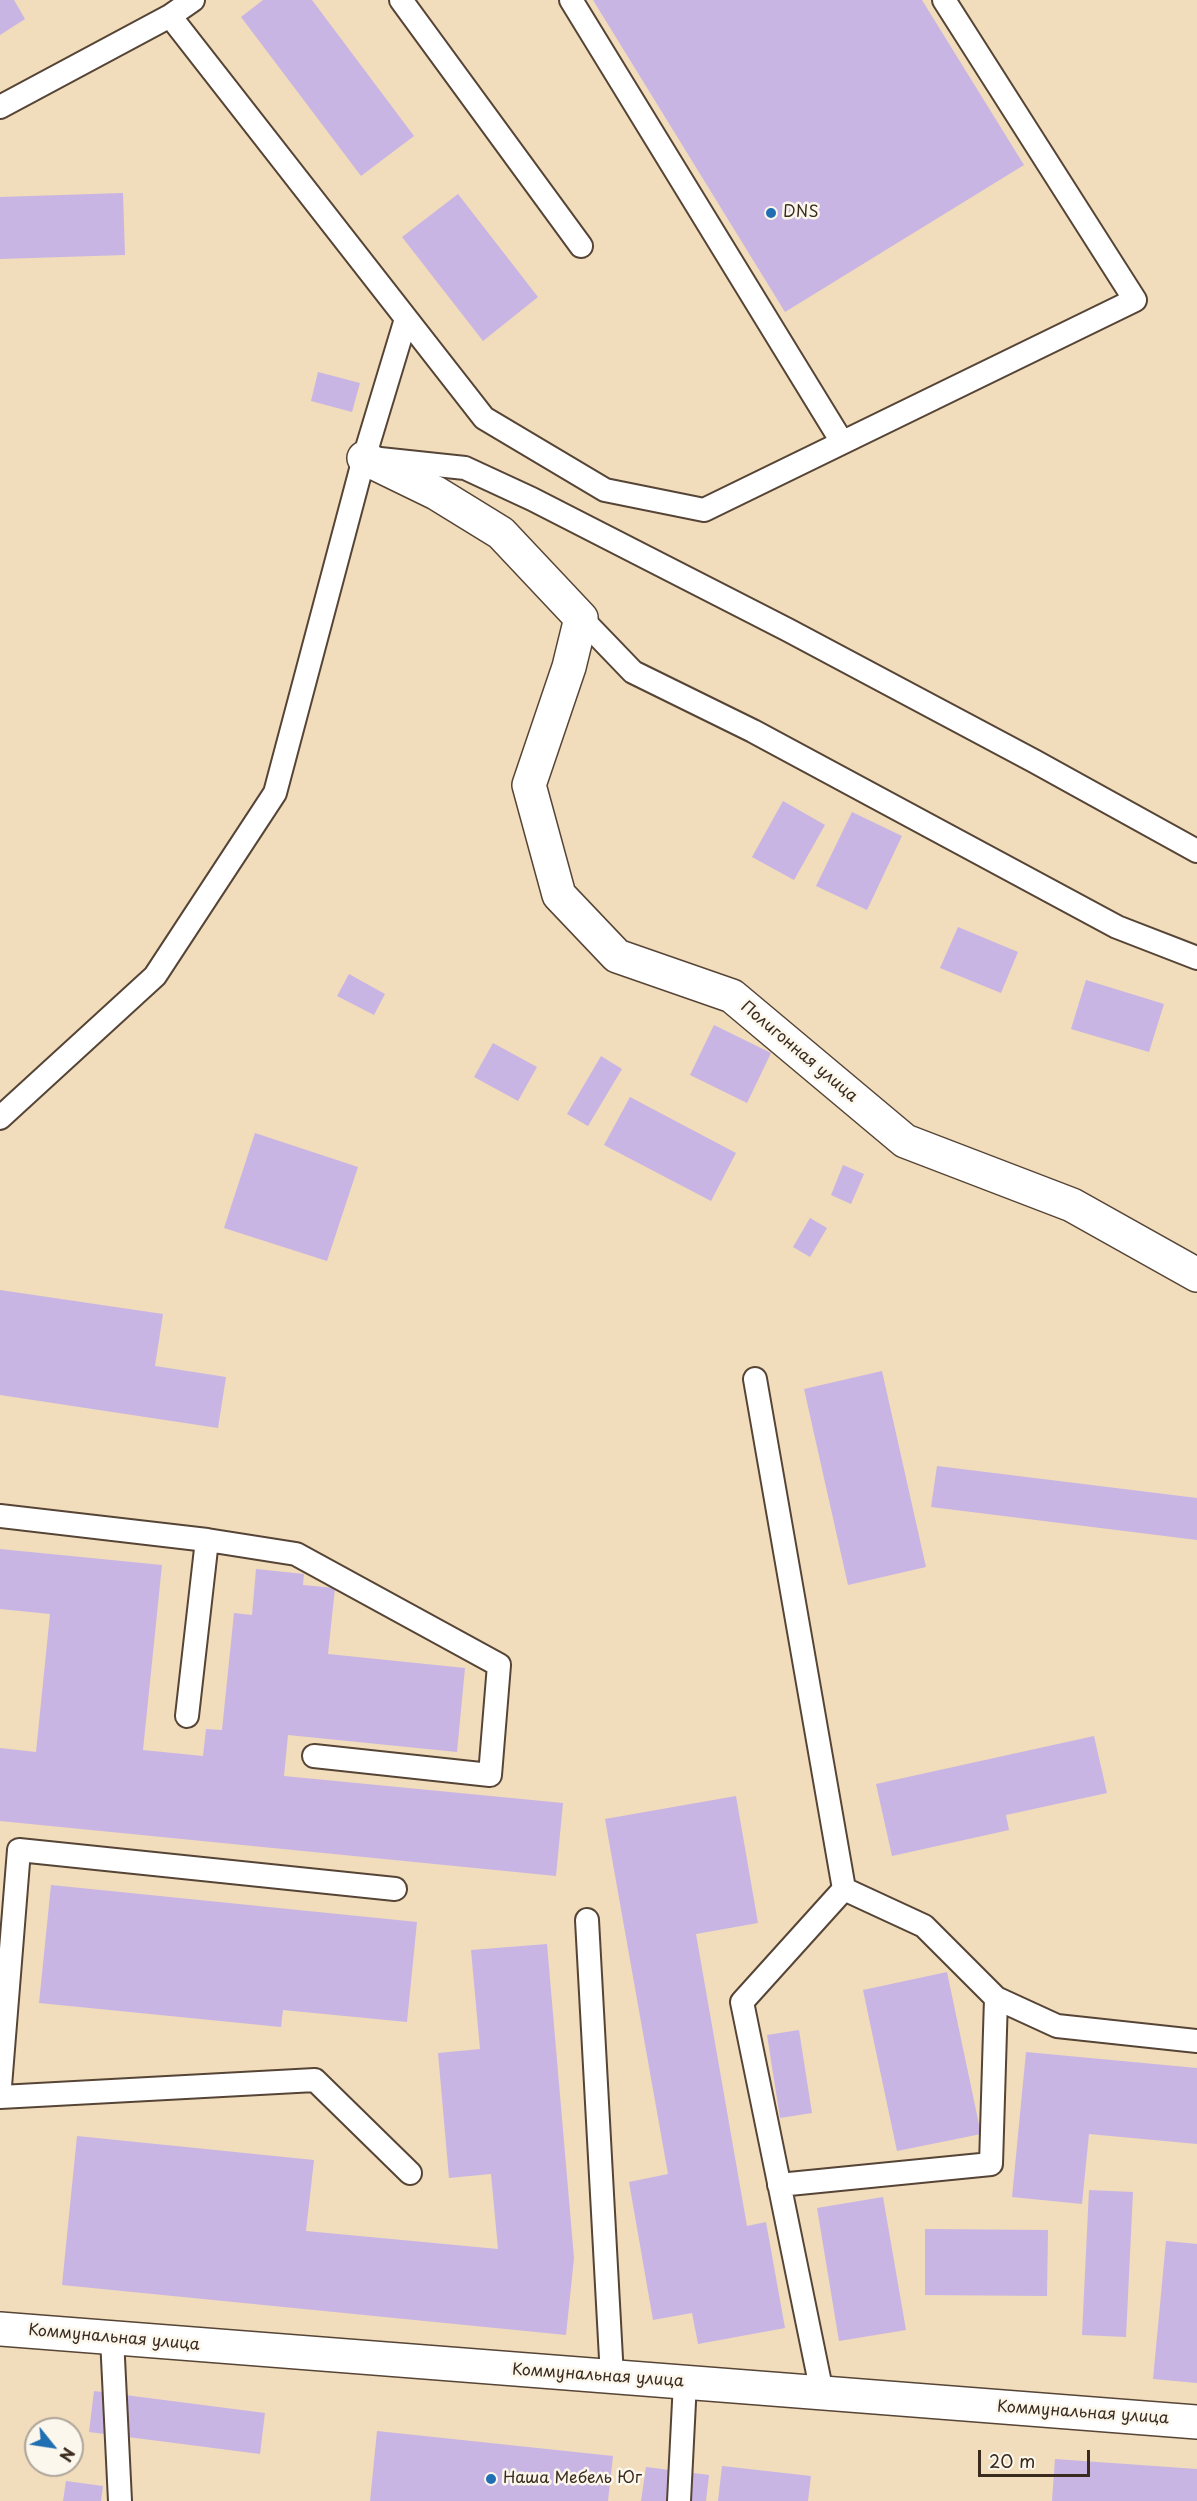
<!DOCTYPE html>
<meta charset="utf-8">
<style>
body{margin:0}
#map{position:relative;width:1197px;height:2501px;overflow:hidden;background:#f1dcbc;font-family:"Playpen Sans",sans-serif}
canvas{display:block}
.north{position:absolute;left:24px;top:2417px;width:60px;height:60px;box-sizing:border-box;background:#fbf7ec;border:2px solid #aea59a;border-radius:50%;rotate:120deg;font-size:16px;font-weight:700;line-height:24px;text-align:center;color:#3b2a1e}
.north::after{content:'';display:block;margin:auto;width:21px;height:27px;background:#1f6fb2;clip-path:polygon(50% 0,100% 100%,50% 72%,0 100%)}
.scale{position:absolute;left:978px;top:2450px;width:112px;height:27px;box-sizing:border-box;border:3px solid #3b2a1e;border-top:0;padding-left:8px;font-size:18px;line-height:21px;white-space:nowrap;color:#3b2a1e;-webkit-text-stroke:4px #fbf7ec;paint-order:stroke}
</style>
<div id="map">
<canvas width="1197" height="2501"></canvas>
<div class="north">N</div>
<div class="scale">20 m</div>
</div>
<script>
const ctx = document.querySelector('canvas').getContext('2d');
ctx.lineJoin = 'round';
function paint(path, color) {
  ctx.fillStyle = color;
  ctx.fill(path, 'evenodd');
}
function poly(rows) {
  const path = new Path2D();
  for (const r of rows) {
    path.moveTo(r[0], r[1]);
    for (let i = 2; i < r.length; i += 2) path.lineTo(r[i], r[i + 1]);
  }
  return path;
}
function stroke(path, color, width, dash) {
  ctx.strokeStyle = color;
  ctx.lineWidth = width;
  ctx.lineCap = dash ? 'butt' : 'round';
  ctx.setLineDash(dash || []);
  ctx.stroke(path);
}
function write(font, color, halo, rows, align = 'center') {
  ctx.font = font + ' "Playpen Sans",sans-serif';
  ctx.lineWidth = 5;
  ctx.setLineDash([]);
  ctx.textBaseline = 'middle';
  ctx.strokeStyle = halo;
  ctx.fillStyle = color;
  for (const [text, x, y, turn = 0] of rows) {
    ctx.save();
    ctx.translate(x, y);
    ctx.rotate((+turn || 0) * Math.PI / 180);
    ctx.textAlign = isNaN(turn) ? turn : align;
    if (halo) ctx.strokeText(text, 0, 0);
    ctx.fillText(text, 0, 0);
    ctx.restore();
  }
}
paint(poly([
 [0,0,14,0,25,19,0,35],
 [263,0,312,0,414,136,361,176,241,17],
 [593,0,922,0,1024,165,785,312],
 [123,193,125,255,0,259,0,197],
 [458,194,538,297,483,341,402,237],
 [318,372,360,383,352,412,311,401],
 [783,801,825,825,794,880,752,857],
 [852,812,902,836,867,910,816,886],
 [958,927,1018,952,1001,993,940,968],
 [349,974,385,994,374,1015,337,996],
 [1086,980,1164,1004,1149,1052,1071,1029],
 [714,1025,771,1053,747,1103,690,1075],
 [493,1043,537,1067,518,1101,474,1077],
 [601,1056,622,1069,588,1126,567,1114],
 [630,1097,736,1153,711,1201,604,1145],
 [255,1133,358,1167,327,1261,224,1228],
 [843,1165,864,1174,851,1204,831,1195],
 [810,1218,827,1228,810,1257,793,1247],
 [0,1290,163,1314,155,1366,226,1377,218,1428,0,1395],
 [882,1371,926,1567,848,1585,804,1389],
 [937,1466,1197,1498,1197,1540,931,1507],
 [0,1549,162,1565,143,1750,203,1756,206,1729,222,1730,234,1613,252,1615,256,1569,304,1574,303,1585,335,1588,328,1654,465,1668,457,1752,288,1735,284,1776,563,1803,556,1876,0,1821,0,1748,36,1752,50,1614,0,1609],
 [1094,1736,1107,1793,1006,1815,1009,1830,892,1856,876,1784],
 [736,1796,758,1923,696,1934,747,2226,766,2222,785,2328,698,2344,692,2313,653,2320,629,2182,668,2174,605,1819],
 [51,1885,417,1922,407,2022,283,2010,281,2027,39,2003],
 [547,1944,574,2258,566,2335,62,2285,77,2136,314,2160,306,2231,498,2249,491,2174,449,2178,438,2053,480,2049,471,1950],
 [947,1972,981,2134,897,2151,863,1990],
 [799,2030,812,2113,780,2118,767,2035],
 [1026,2052,1197,2068,1197,2144,1089,2134,1082,2204,1012,2197],
 [1089,2190,1133,2192,1126,2337,1082,2335],
 [883,2197,906,2330,839,2341,817,2208],
 [925,2229,1048,2230,1047,2296,925,2295],
 [1166,2241,1197,2244,1197,2383,1153,2379],
 [94,2391,265,2413,260,2454,89,2432],
 [377,2431,613,2456,608,2501,370,2501],
 [1055,2459,1197,2469,1197,2501,1052,2501],
 [722,2466,811,2476,808,2501,718,2501],
 [646,2467,709,2475,706,2501,641,2501],
 [66,2481,103,2486,101,2501,63,2501]
]), '#c8b5e3');
const service = poly([
 [401,0,581,246],
 [571,0,842,442],
 [170,16,484,418,605,490,704,510,1135,300,944,0],
 [0,107,170,16,193,0],
 [380,459,465,468,532,499,788,630,1034,761,1197,851],
 [581,618,633,672,753,731,1117,927,1197,958],
 [0,1118,155,976,275,793,364,458,406,319],
 [755,1379,844,1889,742,2002,822,2393],
 [0,1516,207,1540,187,1716],
 [207,1540,296,1554,499,1665,490,1775,314,1756],
 [844,1889,924,1926,996,1998,1057,2026,1197,2041],
 [587,1920,612,2377],
 [0,2086,19,1850,395,1889],
 [0,2097,315,2080,410,2173],
 [779,2185,991,2164,996,1998],
 [112,2338,120,2501],
 [679,2501,685,2382]
]);
const minor = poly([
 [364,458,436,493,501,533,581,618,569,667,529,785,559,895,617,956,732,996,905,1141,1072,1205,1197,1275],
 [0,2329,1197,2422]
]);
stroke(service, '#564536', 26);
stroke(minor, '#564536', 36);
stroke(service, '#fff', 22);
stroke(minor, '#fff', 33);
for (const [x, y, r, color] of [
 [771,213,6,"#1f6fb2"],
 [491,2479,6,"#1f6fb2"]
]) {
  const dot = new Path2D();
  dot.arc(x, y, r, 0, 2 * Math.PI);
  ctx.fillStyle = color;
  ctx.fill(dot);
  stroke(dot, '#fbf7ec', 2);
}
write('16px', '#3b2a1e', '#fbf7ec', [
 ["DNS",783,213],
 ["Наша Мебель Юг",503,2479]
], 'left');
write('16px', '#3b2a1e', '#fbf7ec', [
 ["Полигонная улица",799,1052,40],
 ["Коммунальная улица",114,2338,5],
 ["Коммунальная улица",598,2376,4],
 ["Коммунальная улица",1083,2413,4]
]);
</script>
